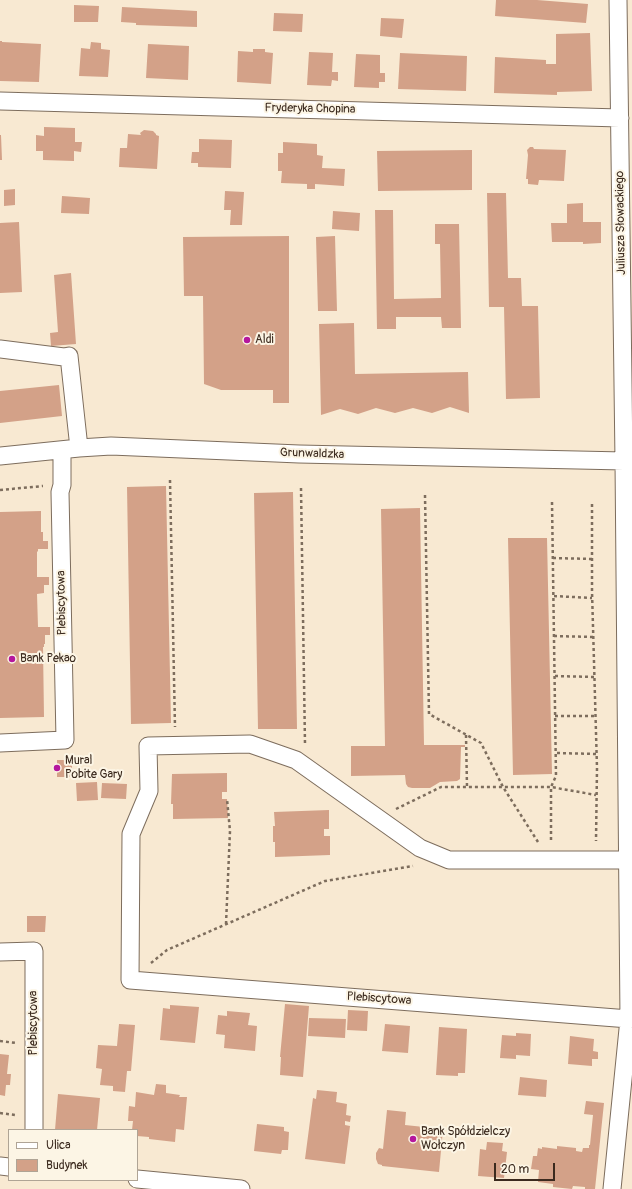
<!DOCTYPE html>
<meta charset="utf-8">
<style>
body{margin:0}
#map{position:relative;width:632px;height:1189px;overflow:hidden;background:#f8e9d2;font-family:Pangolin,sans-serif}
canvas{display:block}
.legend{position:absolute;left:8px;top:1129px;width:130px;height:52px;box-sizing:border-box;background:#fcf5e5;border:1px solid #afa495;margin:0;padding:5px 7px;list-style:none;font-size:12px;color:#3b2a1e}
.legend li{display:flex;align-items:center;gap:8px;height:20px}
.legend b{width:20px;border:1px solid #afa495}
.scale{position:absolute;left:494px;top:1163px;width:61px;height:18px;box-sizing:border-box;border:2px solid #3b2a1e;border-top:0;padding-left:5px;font-size:12px;line-height:14px;white-space:nowrap;color:#3b2a1e;-webkit-text-stroke:3px #fcf5e5;paint-order:stroke}
</style>
<div id="map">
<canvas width="632" height="1189"></canvas>
<ul class="legend">
<li><b style="height:5px;background:#fff"></b>Ulica</li>
<li><b style="height:11px;background:#d3a188"></b>Budynek</li>
</ul>
<div class="scale">20 m</div>
</div>
<script>
const ctx = document.querySelector('canvas').getContext('2d');
ctx.lineJoin = 'round';
function paint(path, color) {
  ctx.fillStyle = color;
  ctx.fill(path, 'evenodd');
}
function poly(rows) {
  const path = new Path2D();
  for (const r of rows) {
    path.moveTo(r[0], r[1]);
    for (let i = 2; i < r.length; i += 2) path.lineTo(r[i], r[i + 1]);
  }
  return path;
}
function stroke(path, color, width, dash) {
  ctx.strokeStyle = color;
  ctx.lineWidth = width;
  ctx.lineCap = dash ? 'butt' : 'round';
  ctx.setLineDash(dash || []);
  ctx.stroke(path);
}
function write(font, color, halo, rows, align = 'center') {
  ctx.font = font + ' Pangolin,sans-serif';
  ctx.lineWidth = 4;
  ctx.setLineDash([]);
  ctx.textBaseline = 'middle';
  ctx.strokeStyle = halo;
  ctx.fillStyle = color;
  for (const [text, x, y, turn = 0] of rows) {
    ctx.save();
    ctx.translate(x, y);
    ctx.rotate((+turn || 0) * Math.PI / 180);
    ctx.textAlign = isNaN(turn) ? turn : align;
    if (halo) ctx.strokeText(text, 0, 0);
    ctx.fillText(text, 0, 0);
    ctx.restore();
  }
}
paint(poly([
 [496,0,537,0,588,4,586,23,495,16],
 [74,5,99,6,98,22,74,22],
 [122,7,197,11,197,27,136,25,136,23,121,22],
 [274,13,303,14,302,32,273,31],
 [381,18,404,19,402,38,380,36],
 [590,33,592,91,557,92,557,95,494,93,495,57,546,60,546,64,556,64,556,34],
 [0,41,2,41,2,42,41,44,39,82,0,81],
 [91,42,101,43,101,49,110,50,108,77,79,76,81,48,90,49],
 [148,44,189,46,188,80,146,78],
 [253,49,265,49,265,52,273,53,271,84,237,82,238,51,253,52],
 [309,52,333,53,332,72,338,72,338,81,332,80,331,86,307,85],
 [400,53,467,56,466,91,398,89],
 [356,54,380,55,380,73,385,73,385,82,379,82,379,88,354,87],
 [44,127,75,128,75,142,82,142,81,152,74,151,74,161,43,160,43,151,36,151,36,135,44,136],
 [144,130,153,131,156,134,156,135,159,136,157,169,119,167,120,148,127,148,128,134,141,135,140,133],
 [0,135,1,135,2,160,0,160],
 [199,139,232,140,231,168,198,167,198,163,191,163,192,152,199,152],
 [283,142,317,144,317,155,323,156,322,168,345,169,344,186,315,184,315,189,307,189,307,184,281,183,282,171,278,171,278,153,283,153],
 [530,147,533,147,534,149,566,150,564,181,539,180,538,185,528,184,528,179,526,179,528,155,527,150],
 [472,150,472,190,378,191,377,151],
 [15,189,15,205,4,206,4,190],
 [225,191,244,192,242,225,230,225,231,210,224,210],
 [487,193,506,193,508,278,521,278,522,306,538,306,540,398,506,399,504,307,489,307],
 [62,196,90,198,89,214,61,213],
 [583,203,583,222,601,222,601,243,583,244,583,242,552,242,551,223,567,223,567,204],
 [375,210,393,210,394,299,441,298,440,244,435,244,435,224,459,224,461,328,442,328,441,317,396,317,396,329,377,329],
 [333,211,360,213,359,231,332,229],
 [19,222,22,292,0,293,0,223],
 [289,236,289,403,273,403,273,390,221,390,204,384,203,296,184,296,183,237],
 [335,236,337,311,318,311,316,237],
 [71,273,76,344,51,346,50,333,58,332,54,275],
 [354,323,355,374,468,372,469,413,450,407,432,413,413,408,395,413,376,408,358,414,340,409,321,415,319,324],
 [59,385,62,416,0,423,0,391],
 [166,486,171,723,131,724,127,487],
 [293,492,297,729,258,729,254,493],
 [420,508,424,745,465,745,465,747,461,747,460,779,457,781,440,782,430,788,412,788,408,787,406,784,405,775,351,776,351,746,385,746,381,509],
 [41,511,41,532,43,532,43,541,48,541,48,549,38,549,38,552,37,551,37,577,49,577,49,585,44,585,44,593,37,594,38,627,50,627,50,635,45,635,45,644,44,644,44,647,43,647,44,717,0,718,0,512],
 [508,538,547,538,552,774,513,775],
 [57,760,72,760,72,777,57,777],
 [227,773,227,792,222,792,222,799,227,799,228,818,173,819,173,804,171,804,172,774],
 [97,782,98,800,77,801,76,783],
 [102,783,127,784,126,799,101,798],
 [329,810,329,829,324,829,324,836,330,836,330,855,275,857,275,842,273,842,273,826,275,826,274,812],
 [27,916,46,916,45,932,27,932],
 [285,1004,309,1006,303,1077,280,1075,281,1057,280,1057],
 [170,1005,199,1007,195,1043,160,1040,163,1008,170,1009],
 [348,1010,368,1011,367,1031,347,1030],
 [227,1011,250,1013,248,1025,257,1026,255,1051,224,1048,225,1035,216,1034,218,1015,227,1016],
 [309,1018,346,1019,345,1038,308,1036],
 [119,1024,135,1025,131,1071,127,1071,125,1092,113,1091,113,1086,100,1085,102,1069,96,1068,98,1045,117,1046],
 [385,1024,410,1026,408,1053,382,1051],
 [439,1027,467,1029,465,1073,458,1073,458,1076,436,1075],
 [516,1033,531,1034,530,1056,516,1055,516,1059,500,1058,502,1035,516,1036],
 [570,1036,594,1039,593,1051,598,1052,598,1059,592,1059,592,1066,568,1064],
 [0,1054,9,1055,7,1074,11,1074,10,1085,6,1085,5,1096,0,1095],
 [520,1077,547,1080,546,1097,518,1095],
 [156,1084,166,1085,166,1093,180,1095,179,1097,187,1097,184,1130,176,1129,175,1142,149,1139,149,1137,137,1136,137,1130,132,1130,133,1121,128,1121,129,1106,135,1107,136,1092,154,1095],
 [317,1090,337,1092,336,1102,347,1104,346,1115,351,1116,350,1122,345,1121,345,1125,350,1126,345,1164,305,1159,313,1098,316,1099],
 [58,1094,100,1098,97,1130,55,1130],
 [586,1101,604,1103,595,1189,585,1189,585,1187,573,1186,572,1189,553,1187,553,1184,538,1182,539,1170,531,1169,533,1156,537,1156,538,1148,542,1149,542,1147,557,1149,557,1146,576,1148,576,1151,582,1152,583,1148,589,1148,589,1145,590,1145,593,1115,584,1114],
 [387,1110,406,1112,405,1125,443,1129,439,1172,382,1166,382,1165,378,1164,376,1159,376,1153,379,1148,383,1149],
 [257,1124,284,1127,284,1131,289,1132,288,1150,282,1150,281,1154,254,1151],
 [487,1142,503,1143,502,1151,507,1152,504,1178,478,1176,480,1149,486,1150]
]), '#d3a188');
const minor = poly([
 [0,101,620,118],
 [0,349,64,357,69,356,79,448],
 [0,456,79,448,111,446,299,454,624,461],
 [0,743,65,740,60,492,62,485,62,450],
 [627,860,449,860,420,848,296,760,250,744,148,746,149,791,131,834,130,980,629,1019],
 [0,952,34,951,34,1130],
 [0,1166,9,1167],
 [137,1179,241,1189],
 [612,1189,629,1019,624,461,618,0]
]);
stroke(minor, '#7d6d5d', 19);
stroke(poly([
 [170,480,175,727],
 [301,488,305,744],
 [0,490,43,486],
 [425,495,429,714,481,743,503,787,538,842],
 [552,502,556,776,551,787,596,795],
 [592,504,592,591,597,768,596,841],
 [553,558,592,559],
 [554,596,592,598],
 [554,636,593,637],
 [555,676,594,677],
 [555,716,595,716],
 [466,735,467,787],
 [557,753,596,754],
 [396,809,441,787,551,787,551,842],
 [226,924,230,831,227,799],
 [151,963,167,950,325,881,413,866],
 [0,1041,16,1043],
 [0,1113,15,1115]
]), '#7d6d5d', 2.5, [3, 3]);
stroke(minor, '#fff', 17);
for (const [x, y, r, color] of [
 [247,340,4,"#b5179e"],
 [12,659,4,"#b5179e"],
 [57,768,4,"#b5179e"],
 [413,1139,4,"#b5179e"]
]) {
  const dot = new Path2D();
  dot.arc(x, y, r, 0, 2 * Math.PI);
  ctx.fillStyle = color;
  ctx.fill(dot);
  stroke(dot, '#fcf5e5', 1.5);
}
write('12px', '#3b2a1e', '#fcf5e5', [
 ["Fryderyka Chopina",310,109,1],
 ["Juliusza Słowackiego",621,223,-91],
 ["Grunwaldzka",312,454,2],
 ["Plebiscytowa",62,603,-91],
 ["Plebiscytowa",379,999,4],
 ["Plebiscytowa",34,1023,-90]
]);
write('12px', '#3b2a1e', '#fcf5e5', [
 ["Aldi",255,340],
 ["Bank Pekao",20,659],
 ["Mural",65,761],
 ["Pobite Gary",65,775],
 ["Bank Spółdzielczy",421,1132],
 ["Wołczyn",421,1146]
], 'left');
</script>
